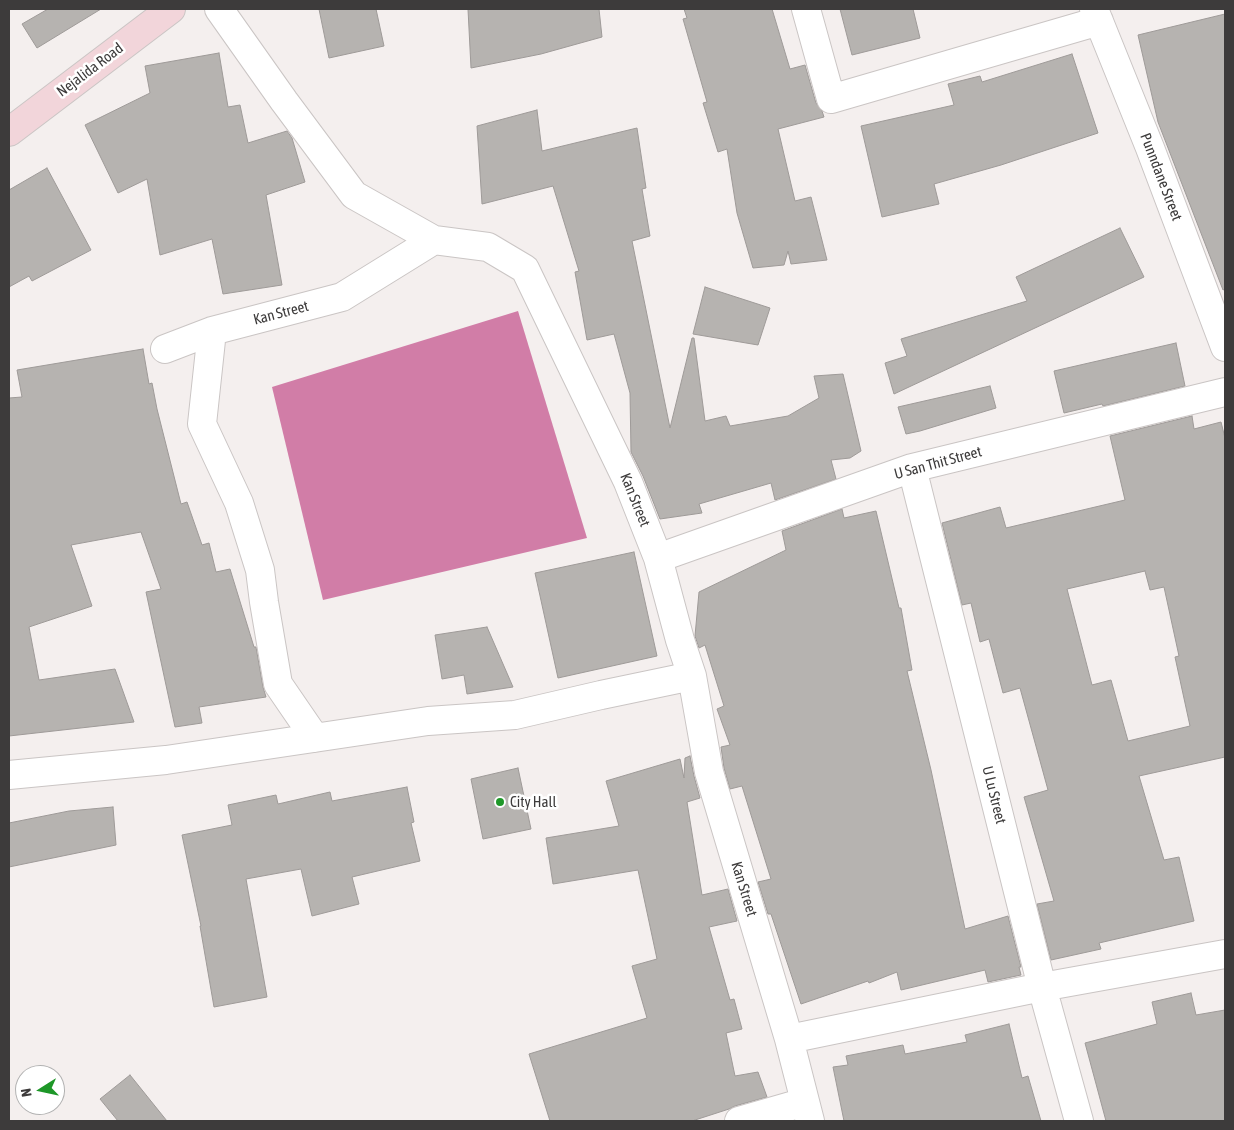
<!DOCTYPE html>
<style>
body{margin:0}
#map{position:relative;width:1234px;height:1130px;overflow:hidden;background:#f4efee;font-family:"Asap Condensed",sans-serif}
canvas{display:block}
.frame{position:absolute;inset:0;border:10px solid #3d3b3b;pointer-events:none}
.north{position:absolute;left:15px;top:1065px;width:50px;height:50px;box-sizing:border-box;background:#fff;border:1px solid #b1b1b1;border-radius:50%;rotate:260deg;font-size:14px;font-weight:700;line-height:20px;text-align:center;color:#3d3b3b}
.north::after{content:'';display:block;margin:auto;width:18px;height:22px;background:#1e9728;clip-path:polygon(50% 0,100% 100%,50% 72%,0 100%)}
</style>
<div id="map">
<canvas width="1234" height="1130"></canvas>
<div class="frame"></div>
<div class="north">N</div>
</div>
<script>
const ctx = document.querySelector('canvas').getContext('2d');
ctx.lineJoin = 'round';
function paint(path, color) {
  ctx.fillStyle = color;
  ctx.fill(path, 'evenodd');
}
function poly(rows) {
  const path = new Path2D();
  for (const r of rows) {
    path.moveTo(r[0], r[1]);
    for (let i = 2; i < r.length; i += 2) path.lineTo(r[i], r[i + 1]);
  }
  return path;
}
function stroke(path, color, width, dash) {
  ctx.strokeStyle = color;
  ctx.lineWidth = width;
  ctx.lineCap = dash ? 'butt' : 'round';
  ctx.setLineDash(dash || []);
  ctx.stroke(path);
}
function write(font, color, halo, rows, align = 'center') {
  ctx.font = font + ' "Asap Condensed",sans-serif';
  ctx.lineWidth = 5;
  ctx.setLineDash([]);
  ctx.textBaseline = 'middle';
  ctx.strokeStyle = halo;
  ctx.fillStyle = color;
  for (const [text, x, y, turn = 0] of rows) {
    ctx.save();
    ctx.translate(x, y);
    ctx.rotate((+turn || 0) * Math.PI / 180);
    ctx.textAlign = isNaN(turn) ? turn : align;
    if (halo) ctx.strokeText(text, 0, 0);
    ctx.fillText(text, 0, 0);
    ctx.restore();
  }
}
paint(poly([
 [518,311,587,538,323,600,272,387]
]), '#d17da7');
const building = poly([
 [48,9,101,9,37,48,22,24,48,9],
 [319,9,376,9,384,46,329,58,319,9],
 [468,9,599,9,602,37,541,54,471,68,468,9],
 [684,9,772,9,790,69,805,65,816,103,822,111,824,117,778,129,795,201,811,197,827,260,791,264,788,251,784,265,753,268,737,213,727,149,718,152,703,103,707,102,683,19,687,18,684,9],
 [840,9,913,9,920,38,852,55,840,9],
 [1225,14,1225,289,1223,290,1158,122,1138,35,1225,14],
 [219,53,228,107,240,105,248,143,287,131,292,138,305,182,266,195,282,285,223,294,212,239,160,255,147,179,118,193,85,125,150,93,145,66,219,53],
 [1072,54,1098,133,1001,165,934,184,939,204,882,217,861,126,954,105,948,84,980,76,982,82,1072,54],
 [537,110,542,151,637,128,646,188,642,189,650,236,632,241,670,428,692,338,694,338,705,421,726,416,730,426,788,416,819,398,814,376,843,374,861,451,850,458,831,460,836,479,775,500,771,483,699,504,702,513,660,519,643,476,631,452,630,393,614,334,587,340,575,272,579,271,553,186,482,204,477,126,537,110],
 [47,168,91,250,32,281,29,276,9,287,9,190,47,168],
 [1120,228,1144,277,894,394,885,363,907,356,901,339,1027,301,1016,277,1120,228],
 [705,287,770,308,758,345,693,334,705,287],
 [1176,343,1185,386,1103,406,1102,404,1064,413,1054,371,1176,343],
 [143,349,149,384,152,383,157,409,181,504,187,502,202,545,209,543,216,572,230,569,254,647,256,647,263,687,266,697,199,707,202,723,175,727,146,592,161,589,141,532,71,545,92,606,29,627,39,680,115,669,134,722,9,736,9,398,22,397,17,370,143,349],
 [990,386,996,408,920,431,906,434,898,407,990,386],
 [1192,416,1194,429,1221,422,1225,438,1225,757,1139,776,1164,860,1179,857,1194,921,1099,943,1101,949,1051,960,1037,904,1054,901,1024,797,1048,790,1020,688,1003,693,989,639,980,642,971,603,962,605,942,523,1000,507,1006,528,1125,500,1110,436,1192,416],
 [1145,571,1150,590,1164,587,1179,656,1175,657,1190,726,1128,741,1111,680,1092,685,1067,589,1145,571],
 [842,509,844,518,876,511,899,608,901,608,912,670,907,671,931,770,965,929,1008,916,1021,967,1019,967,1021,975,988,982,985,970,901,990,897,972,869,983,868,981,801,1004,771,914,768,914,758,882,771,879,742,786,730,789,724,768,721,747,730,745,717,709,724,706,705,645,699,648,695,636,699,592,786,550,782,531,842,509],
 [634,552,657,656,558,678,535,573,634,552],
 [487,627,513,687,467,694,464,675,442,679,435,635,487,627],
 [690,756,694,776,700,798,687,802,702,895,728,889,737,921,709,927,730,1000,734,999,742,1029,726,1033,735,1076,758,1072,767,1097,735,1106,729,1109,692,1121,550,1121,529,1054,647,1018,632,966,657,959,638,870,553,884,546,838,619,826,606,781,680,759,684,778,685,758,690,756],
 [518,768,531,829,483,839,471,779,518,768],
 [407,787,414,822,411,823,420,861,352,877,359,904,312,916,301,869,246,879,267,997,214,1007,200,926,201,926,182,835,232,825,228,805,276,795,278,804,330,792,332,801,407,787],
 [113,807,116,845,9,867,9,823,69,811,113,807],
 [1191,993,1196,1015,1225,1010,1225,1121,1106,1121,1085,1043,1157,1024,1152,1002,1191,993],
 [1009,1024,1022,1078,1028,1076,1041,1121,844,1121,833,1067,848,1065,846,1056,903,1045,905,1054,967,1042,965,1035,1009,1024],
 [130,1075,167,1121,118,1121,100,1099,130,1075]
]);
paint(building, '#b6b3b0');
stroke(building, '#9e9a98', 1);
const street = poly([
 [219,9,284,101,354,195,434,240],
 [806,9,831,99,1099,21],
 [1094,9,1150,148,1225,347],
 [212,331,202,424,239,503,260,570,264,602,278,684,315,738],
 [165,349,212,331,342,297,434,240,488,247,525,269,628,482,658,558,680,640,692,676,709,772,789,1039,810,1121],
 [912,468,1042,987,1079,1121],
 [658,558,912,468,1225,392],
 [9,775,166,760,428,721,515,715,601,695,692,676],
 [789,1039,1042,987,1225,954],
 [739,1121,805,1102]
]);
const secondary = poly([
 [9,132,171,9]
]);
stroke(street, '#cac5c4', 30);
stroke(secondary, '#cac5c4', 30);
stroke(street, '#fff', 28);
stroke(secondary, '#f2d5da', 28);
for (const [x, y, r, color] of [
 [500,802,5,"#1e9728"]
]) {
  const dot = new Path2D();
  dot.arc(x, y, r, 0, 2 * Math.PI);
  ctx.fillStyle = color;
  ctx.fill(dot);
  stroke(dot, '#fff', 2);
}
write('15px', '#3d3b3b', '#fff', [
 ["Nejalida Road",90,70,-37],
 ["Punndane Street",1161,177,69],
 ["Kan Street",281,313,-15],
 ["U San Thit Street",938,463,-15],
 ["Kan Street",635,500,68],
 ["U Lu Street",994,795,76],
 ["Kan Street",744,889,73]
]);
write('15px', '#3d3b3b', '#fff', [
 ["City Hall",510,802]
], 'left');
</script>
